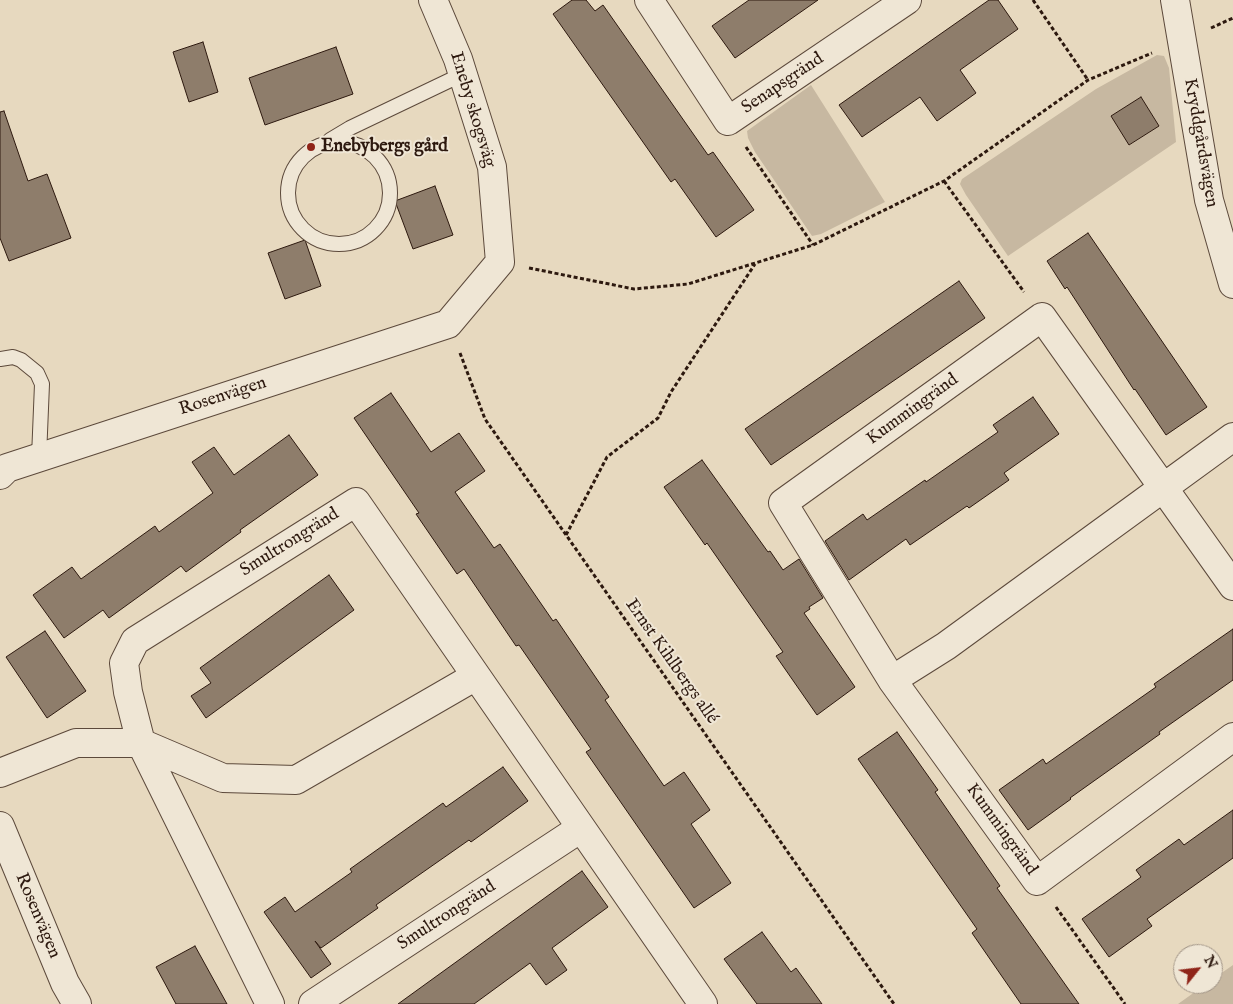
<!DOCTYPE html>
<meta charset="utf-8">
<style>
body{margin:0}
#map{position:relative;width:1233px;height:1004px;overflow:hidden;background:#e7d9bf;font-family:"IM FELL English",serif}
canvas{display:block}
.north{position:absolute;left:1173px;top:944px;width:50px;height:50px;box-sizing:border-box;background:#efe6d5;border:1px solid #a19486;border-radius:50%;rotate:61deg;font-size:14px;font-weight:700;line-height:20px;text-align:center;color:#2d190f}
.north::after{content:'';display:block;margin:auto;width:18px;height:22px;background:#8f2418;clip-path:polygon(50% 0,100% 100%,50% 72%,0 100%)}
</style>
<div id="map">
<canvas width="1233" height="1004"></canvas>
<div class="north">N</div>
</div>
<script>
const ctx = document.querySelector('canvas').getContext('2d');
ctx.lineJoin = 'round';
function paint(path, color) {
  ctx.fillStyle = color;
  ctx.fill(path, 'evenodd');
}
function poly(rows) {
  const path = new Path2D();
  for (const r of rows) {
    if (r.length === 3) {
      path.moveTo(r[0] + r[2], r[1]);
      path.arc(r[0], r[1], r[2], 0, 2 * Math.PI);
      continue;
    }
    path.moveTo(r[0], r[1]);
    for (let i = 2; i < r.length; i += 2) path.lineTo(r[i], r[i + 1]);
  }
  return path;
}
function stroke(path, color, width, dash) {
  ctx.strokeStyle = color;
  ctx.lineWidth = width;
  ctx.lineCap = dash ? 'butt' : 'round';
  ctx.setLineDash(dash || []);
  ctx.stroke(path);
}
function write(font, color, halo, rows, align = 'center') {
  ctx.font = font + ' "IM FELL English",serif';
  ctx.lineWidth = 4;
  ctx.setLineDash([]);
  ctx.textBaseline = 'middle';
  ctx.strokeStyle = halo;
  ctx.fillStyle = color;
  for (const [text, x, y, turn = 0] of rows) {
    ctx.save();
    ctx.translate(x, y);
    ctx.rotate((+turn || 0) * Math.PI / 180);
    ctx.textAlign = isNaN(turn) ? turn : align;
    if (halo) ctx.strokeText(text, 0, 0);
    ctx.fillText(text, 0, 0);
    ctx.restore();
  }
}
paint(poly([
 [1157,55,1164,56,1169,68,1176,142,1008,256,966,195,960,184,962,179,1096,89],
 [1141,97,1159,126,1130,145,1111,116],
 [811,85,885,202,821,234,812,236,755,152,748,138,747,131],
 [1233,965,1233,1004,1178,1004,1206,984,1213,984,1213,979]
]), '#c7b8a1');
const building = poly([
 [572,0,586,0,595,11,603,5,708,155,713,152,754,210,716,237,675,179,671,182,553,14,572,0],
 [749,0,818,0,735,58,712,26,749,0],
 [989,0,998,0,1018,29,960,70,976,93,937,121,920,97,862,137,839,105,989,0],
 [203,42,218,92,189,102,173,52,203,42],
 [336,47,353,94,265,125,249,78,336,47],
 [1141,97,1159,126,1129,145,1111,116,1141,97],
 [4,111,28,181,47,174,71,238,9,261,0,238,0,112,4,111],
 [435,186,453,235,413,249,395,201,435,186],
 [1088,233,1207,407,1166,435,1135,389,1134,390,1067,287,1065,289,1047,261,1088,233],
 [305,240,321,286,285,299,268,253,305,240],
 [959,281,985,318,771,465,745,429,959,281],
 [391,393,431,452,459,433,485,471,455,492,494,548,500,544,553,621,556,619,609,697,605,700,664,786,684,772,710,810,691,824,731,883,694,908,586,752,591,749,519,645,516,646,464,569,457,574,416,514,419,513,354,418,391,393],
 [1033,397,1059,434,1004,473,1009,480,969,508,967,506,910,545,906,539,849,580,825,541,863,514,867,520,925,480,926,482,998,432,993,425,1033,397],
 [289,435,318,475,240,530,241,532,186,572,181,566,109,618,103,610,64,638,33,595,72,567,81,579,155,526,159,532,213,493,192,462,214,447,234,475,289,435],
 [702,460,768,552,770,551,783,570,799,559,823,598,809,607,810,609,804,613,855,687,817,715,776,656,783,652,707,543,705,545,664,487,702,460],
 [329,575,354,610,206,718,191,696,211,683,200,668,329,575],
 [1233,629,1233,680,1159,732,1160,734,1070,798,1071,799,1028,830,999,790,1043,759,1046,764,1156,687,1154,684,1233,629],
 [45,631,86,691,47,718,6,657,45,631],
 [897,732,938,790,935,792,1000,886,997,888,1079,1004,1021,1004,972,933,977,929,858,759,897,732],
 [503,767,528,801,471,842,469,840,376,905,378,908,321,948,315,941,331,964,311,978,264,912,285,897,295,912,352,872,350,869,443,803,446,807,503,767],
 [1233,810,1233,858,1147,919,1152,926,1109,957,1082,919,1141,877,1136,870,1179,839,1184,845,1233,810],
 [582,871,608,907,552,948,567,970,546,985,530,963,474,1004,398,1004,582,871],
 [762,932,791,972,796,968,822,1004,757,1004,724,959,762,932],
 [195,946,227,1004,176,1004,156,967,195,946]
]);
paint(building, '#8e7d6b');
stroke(building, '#2d190f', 1);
const lane = poly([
 [330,140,350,128,463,74],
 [339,193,51],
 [0,359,13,357,21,360,37,373,42,384,39,457]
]);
const street = poly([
 [649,0,728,121,907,0],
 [1175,0,1209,200,1233,284],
 [0,475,7,468,448,324,500,262,492,167,458,59,433,0],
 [1233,586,1042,317,783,503,892,680,1037,881,1233,737],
 [892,680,946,646,1233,437],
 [0,773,76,743,141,743,223,778,296,780,476,676],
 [0,826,65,983,77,1004],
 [270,1004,141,743,128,692,124,663,135,641,356,502,703,1004],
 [313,1004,581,828]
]);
stroke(lane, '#5c493b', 16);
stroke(street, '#5c493b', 30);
stroke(poly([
 [1033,0,1088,80],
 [1211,28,1233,18],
 [746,147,813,245],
 [944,181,1024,292],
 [529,268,634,289,688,284,813,245,944,181,1088,80,1152,53],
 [460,353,485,419,894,1004],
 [566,535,607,457,658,418,671,392,755,264],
 [1056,907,1125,1004]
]), '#2d190f', 3, [4, 2.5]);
stroke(lane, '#efe6d5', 14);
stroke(street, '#efe6d5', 28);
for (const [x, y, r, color] of [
 [311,147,5,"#8f2418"]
]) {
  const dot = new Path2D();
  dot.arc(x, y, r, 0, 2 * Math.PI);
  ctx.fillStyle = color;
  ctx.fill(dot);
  stroke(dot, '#efe6d5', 2);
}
write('18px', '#2d190f', '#efe6d5', [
 ["Senapsgränd",783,84,-34],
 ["Eneby skogsväg",472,110,73],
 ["Kryddgårdsvägen",1200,143,80],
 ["Rosenvägen",223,397,-18],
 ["Kummingränd",913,410,-36],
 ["Smultrongränd",290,543,-32],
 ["Ernst Kihlbergs allé",671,662,55],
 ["Kummingränd",1001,830,54],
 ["Rosenvägen",37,916,67],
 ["Smultrongränd",447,916,-33]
]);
write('bold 18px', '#2d190f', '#efe6d5', [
 ["Enebybergs gård",321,147]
], 'left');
</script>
